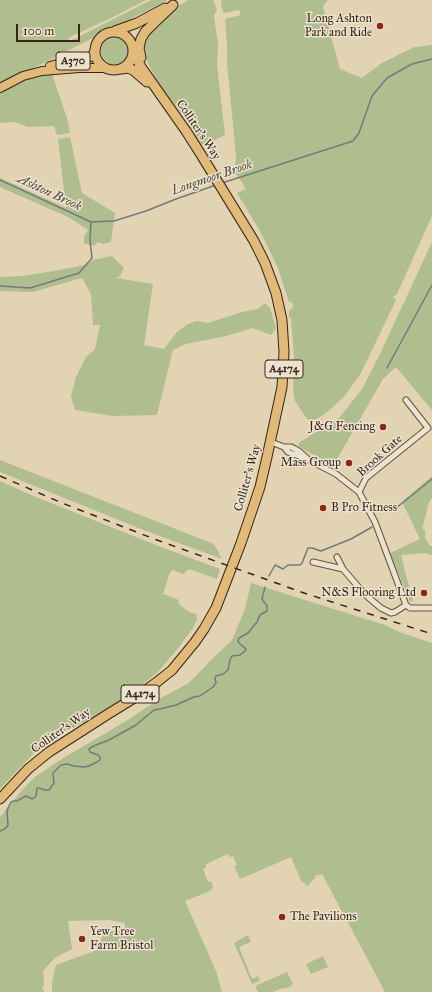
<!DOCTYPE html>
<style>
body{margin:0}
#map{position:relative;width:432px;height:992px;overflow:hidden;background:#e2d4b3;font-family:"IM FELL Great Primer",serif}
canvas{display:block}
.scale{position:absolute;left:16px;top:24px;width:64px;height:18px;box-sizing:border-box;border:2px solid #39241b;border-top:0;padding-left:5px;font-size:12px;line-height:14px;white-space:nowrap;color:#39241b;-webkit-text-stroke:3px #ece3ce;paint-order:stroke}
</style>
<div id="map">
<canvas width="432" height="992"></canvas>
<div class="scale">100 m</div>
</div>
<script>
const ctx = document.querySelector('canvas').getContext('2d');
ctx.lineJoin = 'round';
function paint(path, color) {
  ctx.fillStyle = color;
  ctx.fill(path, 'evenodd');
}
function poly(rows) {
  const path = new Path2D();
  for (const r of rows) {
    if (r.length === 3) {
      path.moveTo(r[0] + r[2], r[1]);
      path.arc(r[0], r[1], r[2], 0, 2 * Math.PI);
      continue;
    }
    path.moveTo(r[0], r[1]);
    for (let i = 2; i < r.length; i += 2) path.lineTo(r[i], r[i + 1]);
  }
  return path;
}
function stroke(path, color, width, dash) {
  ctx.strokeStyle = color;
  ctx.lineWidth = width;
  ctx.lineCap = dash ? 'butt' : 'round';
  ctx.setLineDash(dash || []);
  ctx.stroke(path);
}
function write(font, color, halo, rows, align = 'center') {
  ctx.font = font + ' "IM FELL Great Primer",serif';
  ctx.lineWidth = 3;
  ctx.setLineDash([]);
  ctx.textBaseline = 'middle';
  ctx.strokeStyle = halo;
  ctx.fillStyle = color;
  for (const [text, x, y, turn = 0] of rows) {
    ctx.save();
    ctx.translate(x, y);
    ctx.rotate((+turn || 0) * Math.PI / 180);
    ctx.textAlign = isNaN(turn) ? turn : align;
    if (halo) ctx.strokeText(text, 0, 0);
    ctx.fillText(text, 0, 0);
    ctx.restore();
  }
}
paint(poly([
 [0,0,146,0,111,18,68,38,70,41,151,0,168,0,0,85],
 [189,0,213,0,217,10,214,16,218,45,217,64,225,135,205,145,200,144,196,140,185,118,159,84,150,68,144,52,144,41,148,33,175,8],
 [221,0,328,0,323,6,340,69,362,78,382,63,404,52,415,47,432,45,432,216,397,294,393,297,396,300,361,373,344,397,326,413,310,423,295,401,293,389,294,356,291,318,289,318,289,311,293,307,292,302,289,302,278,268,260,231,237,193,246,189,241,181,235,173,236,156,227,62,227,44,225,19,241,15,239,10,224,13,222,9],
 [116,50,15],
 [52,74,67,118,70,133,57,135,54,126,28,127,15,122,0,123,0,91,28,77],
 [70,137,82,193,115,213,111,242,103,244,98,242,94,246,84,243,84,236,88,230,68,217,0,187,0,178,66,208,58,139],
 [432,242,432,410,396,367,383,379,333,466,298,446,300,442,318,431,327,427,340,417,362,389,380,354],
 [112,256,124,268,120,276,116,278,153,284,144,345,164,349,177,332,188,324,197,321,208,323,242,312,258,309,265,303,270,308,276,328,271,335,253,328,226,336,186,344,173,350,157,415,113,416,75,410,71,397,76,377,86,357,95,349,100,325,93,325,91,294,82,278,33,292,0,291,0,277,22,276,54,271,85,265,93,260],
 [0,460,214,544,222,559,141,529,0,472],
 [432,476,432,498,429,502,422,529,425,530,425,538,430,546,432,546,432,555,424,553,401,555,406,575,413,600,411,602,410,601,390,553,420,539,402,502],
 [0,481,31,495,156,545,220,569,217,579,189,569,183,574,172,570,169,575,163,594,179,600,178,603,186,610,194,614,196,613,197,619,193,628,179,647,158,672,142,685,121,700,83,723,66,731,54,730,53,739,48,744,35,752,0,789],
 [251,583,388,626,390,628,402,633,432,643,432,992,385,992,322,874,315,876,315,878,307,886,304,882,302,883,291,857,240,879,234,866,237,865,233,856,230,857,228,854,206,864,206,867,203,869,208,882,211,881,213,887,212,889,210,891,185,901,216,971,222,992,52,992,52,982,56,965,97,950,104,932,125,930,125,923,109,920,68,921,72,949,55,958,43,971,44,985,42,988,45,992,0,992,0,817,23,789,36,776,60,760,126,721,161,698,189,683,214,657,232,640,245,609],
 [248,935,251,942,239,947,252,979,258,976,260,981,252,984,234,943],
 [323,956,328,967,311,974,306,964],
 [287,972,293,984,291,985,292,986,283,989,282,988,273,992,258,992,255,986]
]), '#afbd8f');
stroke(poly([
 [0,180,91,222],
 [222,183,353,141,359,133,372,96,387,78,412,64,432,59],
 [0,286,30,288,79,273,92,258,90,240,91,222,114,221,146,211,176,199,216,185],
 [387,368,432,285],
 [396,508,432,479],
 [269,576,275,565,283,569,288,565,300,565,302,563,308,548,312,548,321,551,351,539,372,527],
 [0,831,6,828,8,825,7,812,8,808,11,802,14,801,17,801,26,796,32,799,34,798,36,796,37,788,39,788,45,790,49,790,54,783,53,773,61,765,67,764,74,766,84,767,89,766,97,762,100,760,100,757,98,755,90,752,89,749,90,748,96,745,109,740,136,725,154,710,160,709,176,705,194,697,200,696,213,687,216,683,215,679,216,676,223,674,228,670,230,660,232,656,240,655,245,651,246,649,239,643,238,641,239,638,248,633,257,622,260,615,267,611,267,606,262,599,265,587]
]), '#747b7a', 1.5);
const street = poly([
 [271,442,284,447],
 [309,460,300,452,295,449,291,447,284,447,288,452,293,454,309,460,336,474,359,492,375,522,406,605],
 [359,492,366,478,428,428,406,400],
 [337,557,343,569,361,590,369,598,381,608,391,613,395,612,406,605],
 [313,562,343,569],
 [406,605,410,608,432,608]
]);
const primary = poly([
 [50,66,61,63,85,59,90,57,93,54,97,44],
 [0,88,23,76,42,71,79,68,105,68]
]);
const highway = poly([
 [115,31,137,23,165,8],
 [114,51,19],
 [141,58,139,48,141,39,145,32,154,23,173,5],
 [122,69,128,68,133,70,147,82],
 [0,799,28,769,49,752,105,716,139,695,157,682,172,670,195,642,204,629,216,608,241,543,260,487,267,457,282,387,284,352,282,320,276,293,265,263,254,241,200,153,186,131,141,67,135,55,134,50]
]);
stroke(street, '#635041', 7);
stroke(primary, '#39241b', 10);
stroke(highway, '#39241b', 11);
stroke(street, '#ece3ce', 5);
stroke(primary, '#e1ba7a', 8);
stroke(highway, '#e1ba7a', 9);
stroke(poly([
 [0,476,62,503,157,540,304,593,432,634]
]), '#39241b', 1.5, [7, 7]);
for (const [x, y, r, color] of [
 [380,26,4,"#8f2418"],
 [383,427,4,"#8f2418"],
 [349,463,4,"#8f2418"],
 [323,508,4,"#8f2418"],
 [424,593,4,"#8f2418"],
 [282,917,4,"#8f2418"],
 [82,939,4,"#8f2418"]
]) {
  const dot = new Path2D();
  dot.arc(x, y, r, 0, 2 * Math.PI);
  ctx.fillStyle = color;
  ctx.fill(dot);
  stroke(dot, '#ece3ce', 1.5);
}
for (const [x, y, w] of [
 [73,61,34],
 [284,369,38],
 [140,694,38]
]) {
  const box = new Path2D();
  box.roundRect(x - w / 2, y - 9, w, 18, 3);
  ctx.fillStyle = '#ece3ce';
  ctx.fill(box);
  stroke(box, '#39241b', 1);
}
write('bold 11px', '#39241b', null, [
 ["A370",73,61],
 ["A4174",284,369],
 ["A4174",140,694]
]);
write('12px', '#39241b', '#ece3ce', [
 ["Long Ashton",372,19],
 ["Park and Ride",372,33],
 ["J&G Fencing",375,427],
 ["Mass Group",341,463],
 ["B Pro Fitness",331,508,"left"],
 ["N&S Flooring Ltd",416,593],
 ["The Pavilions",290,917,"left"],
 ["Yew Tree",90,932,"left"],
 ["Farm Bristol",90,946,"left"]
], 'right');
write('12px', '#39241b', '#ece3ce', [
 ["Colliter's Way",198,130,56],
 ["Brook Gate",380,456,-42],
 ["Colliter's Way",248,478,-74],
 ["Colliter's Way",61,731,-35]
]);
write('italic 13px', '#524842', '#ece3ce', [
 ["Longmoor Brook",212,178,-19],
 ["Ashton Brook",49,193,25]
]);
</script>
